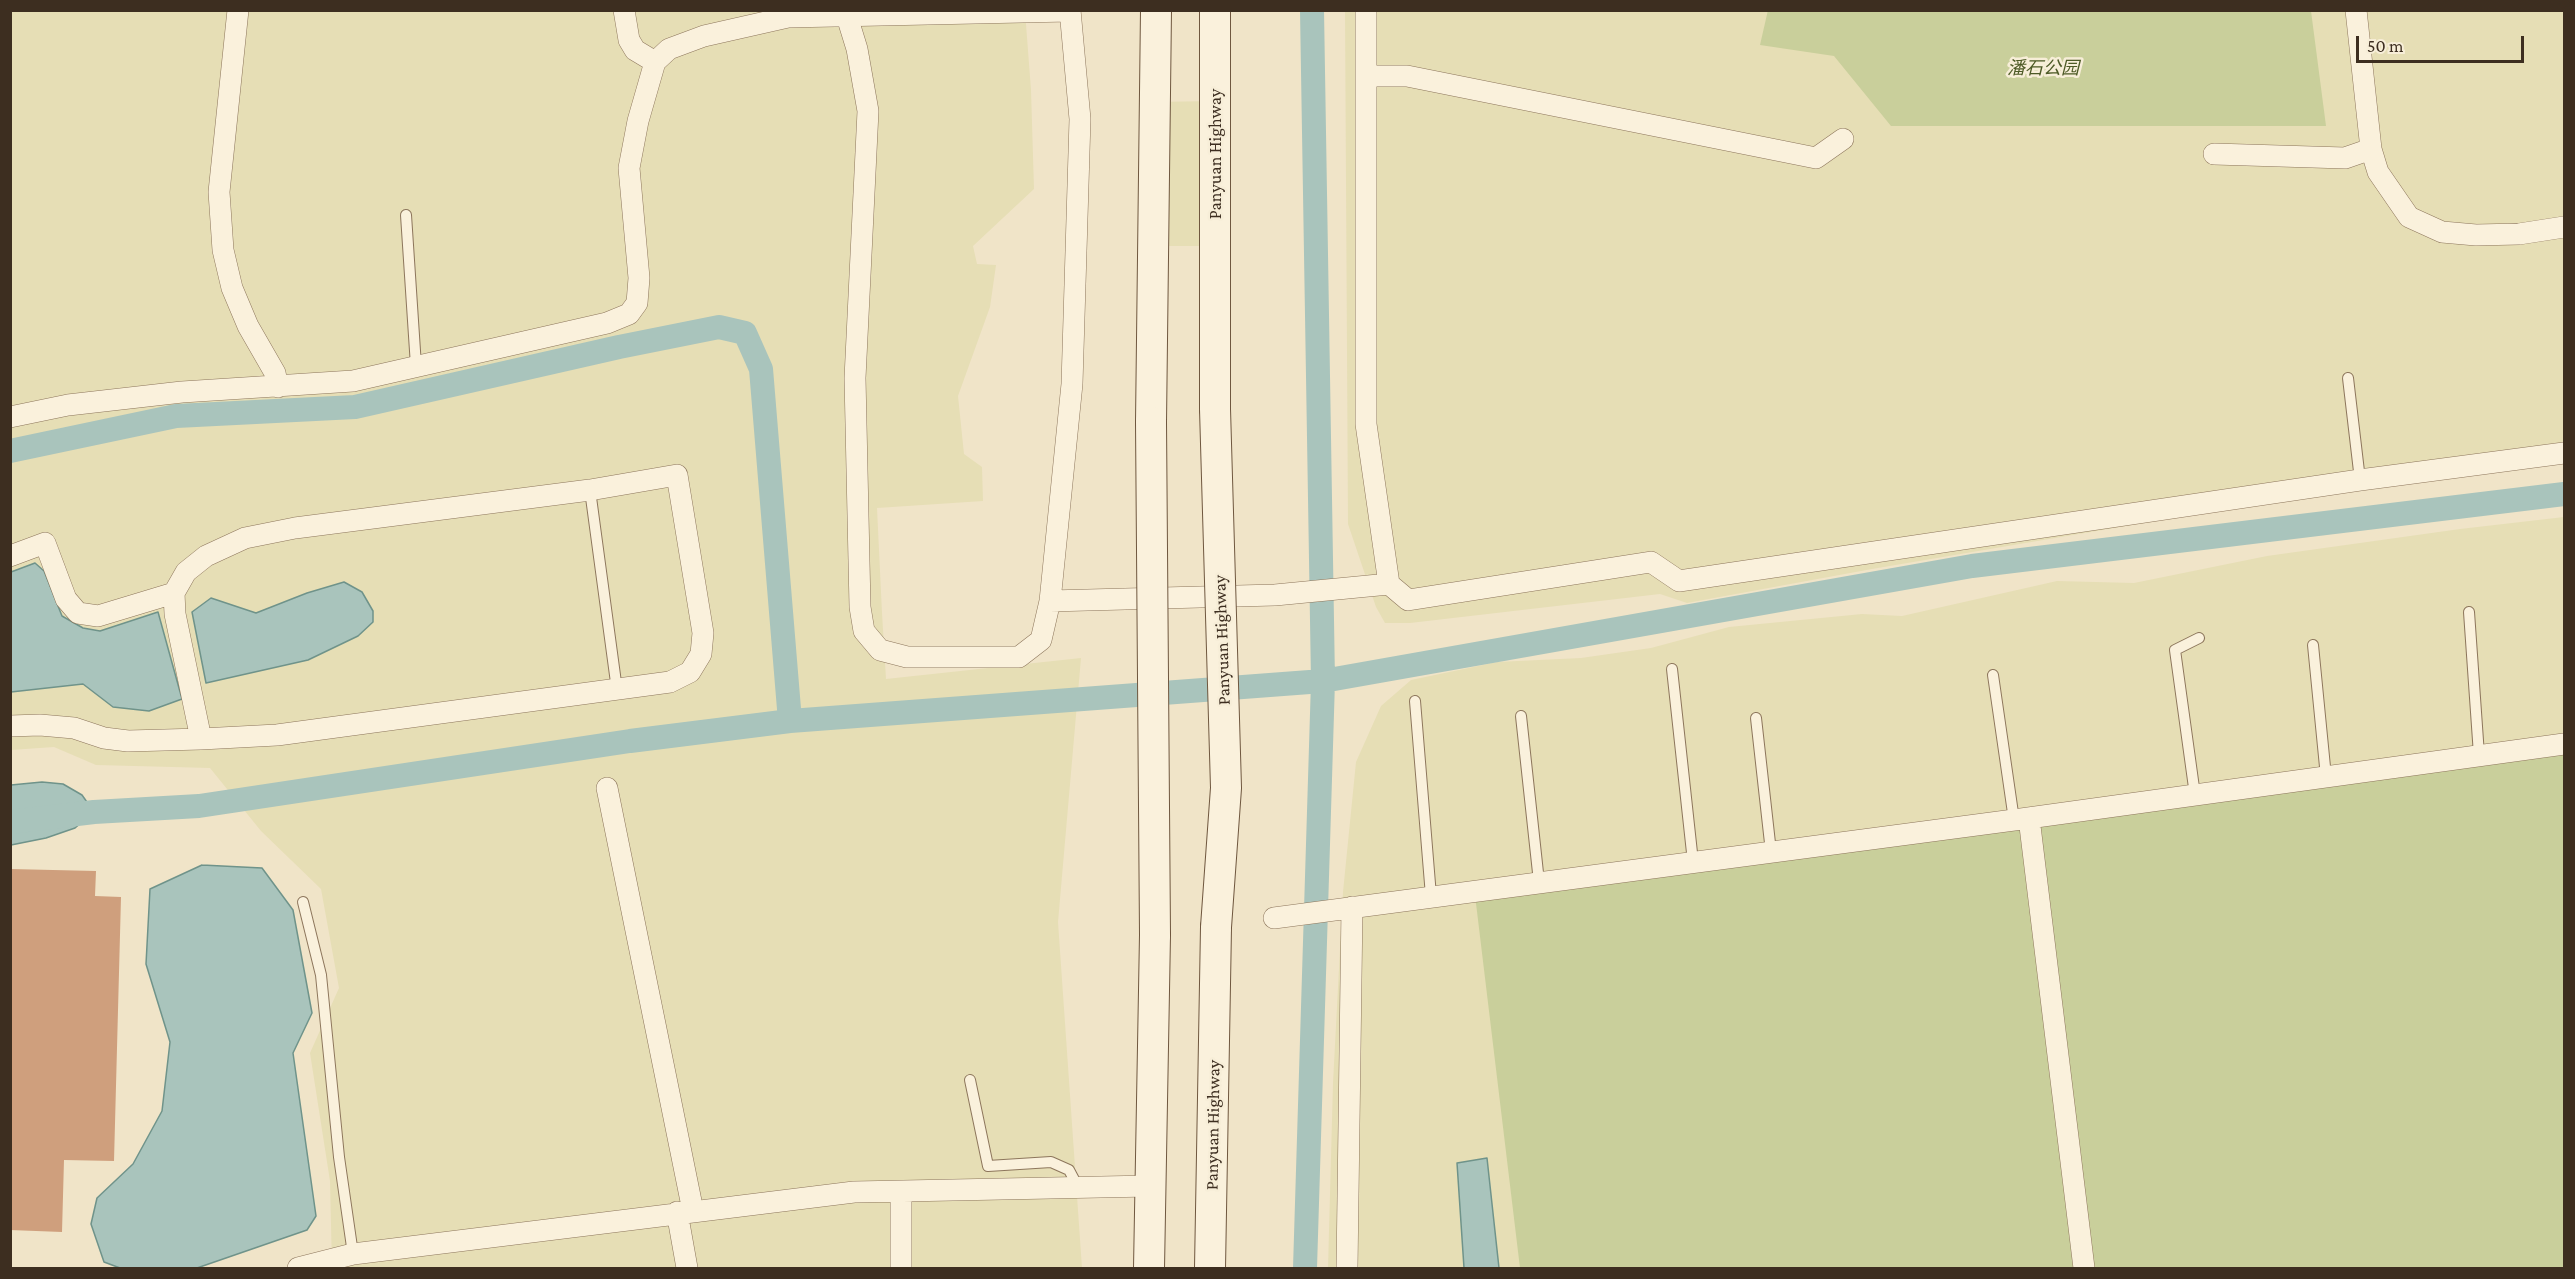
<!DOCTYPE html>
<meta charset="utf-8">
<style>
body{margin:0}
#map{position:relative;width:2575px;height:1279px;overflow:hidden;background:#f0e4c8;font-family:"Crimson Pro",serif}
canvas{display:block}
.frame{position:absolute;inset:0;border:12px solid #3d2e20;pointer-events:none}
.scale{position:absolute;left:2356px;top:36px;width:168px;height:27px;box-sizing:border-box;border:3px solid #3d2e20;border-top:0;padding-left:8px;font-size:18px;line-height:21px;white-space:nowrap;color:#3d2e20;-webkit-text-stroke:4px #f7eed8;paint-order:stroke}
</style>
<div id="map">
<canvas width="2575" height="1279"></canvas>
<div class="frame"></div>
<div class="scale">50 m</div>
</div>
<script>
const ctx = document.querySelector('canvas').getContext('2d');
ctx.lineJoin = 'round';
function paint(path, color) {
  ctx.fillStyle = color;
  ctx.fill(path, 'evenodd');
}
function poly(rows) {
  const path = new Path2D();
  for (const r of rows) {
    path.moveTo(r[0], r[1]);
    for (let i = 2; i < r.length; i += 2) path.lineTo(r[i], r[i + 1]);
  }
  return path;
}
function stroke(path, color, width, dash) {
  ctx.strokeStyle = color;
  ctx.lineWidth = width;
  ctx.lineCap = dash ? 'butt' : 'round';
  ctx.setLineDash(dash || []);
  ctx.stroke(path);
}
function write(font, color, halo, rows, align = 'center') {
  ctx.font = font + ' "Crimson Pro","Noto Sans SC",serif';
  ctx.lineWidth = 5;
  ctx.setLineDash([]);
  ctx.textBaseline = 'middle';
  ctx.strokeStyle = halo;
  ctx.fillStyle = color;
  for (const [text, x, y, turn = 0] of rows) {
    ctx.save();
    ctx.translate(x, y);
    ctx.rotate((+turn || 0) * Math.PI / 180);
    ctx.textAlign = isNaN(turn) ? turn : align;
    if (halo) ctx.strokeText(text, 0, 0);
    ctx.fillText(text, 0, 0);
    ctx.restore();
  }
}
paint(poly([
 [11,11,1025,11,1031,90,1034,189,973,246,977,264,996,265,990,307,958,396,964,454,982,467,983,501,877,508,882,613,886,679,1081,658,1058,922,1082,1268,332,1268,330,1181,310,1053,339,988,321,889,261,831,210,768,96,765,54,747,11,750],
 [1345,11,2564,11,2564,463,2428,480,2179,517,1872,569,1687,603,1660,594,1410,623,1385,623,1376,607,1348,524],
 [1213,101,1218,246,1165,246,1155,102],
 [2564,517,2564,1268,1328,1268,1333,1083,1343,892,1356,762,1381,706,1411,680,1497,662,1581,658,1651,648,1729,627,1862,614,1902,616,2057,581,2134,583,2267,556,2460,529]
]), '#e6deb5');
paint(poly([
 [1768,10,2311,11,2326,126,1891,126,1834,56,1760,45],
 [2564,750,2564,1268,1520,1268,1475,895]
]), '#c9cf9b');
const water = poly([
 [35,563,44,571,62,616,83,628,100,631,158,612,182,699,149,711,113,707,83,684,11,692,11,572,35,563],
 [344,582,362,592,373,611,373,622,358,636,308,660,206,683,192,612,211,598,256,613,307,593,344,582],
 [42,782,63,784,82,795,94,812,75,828,46,838,11,845,11,785,42,782],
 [202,865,262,868,293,910,312,1013,293,1053,316,1216,307,1230,197,1268,120,1268,104,1262,91,1224,97,1198,133,1164,162,1111,170,1042,146,964,150,889,202,865],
 [1487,1158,1499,1268,1464,1268,1457,1163,1487,1158]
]);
paint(water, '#a9c4bc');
stroke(water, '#6f938a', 1.5);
stroke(poly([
 [10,451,176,416,355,407,619,347,719,327,745,333,761,369,790,721],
 [10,822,94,812,199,806,630,741,790,721,1323,681,1972,566,2564,494],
 [1305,1268,1323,681,1312,10]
]), '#a9c4bc', 24);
paint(poly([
 [10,869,96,871,95,896,121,897,114,1161,64,1160,62,1232,10,1230]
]), '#cf9f7d');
const service = poly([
 [406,215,416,366],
 [2348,378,2360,480],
 [590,490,617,690],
 [2469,612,2479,755],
 [2313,645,2326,777],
 [1672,669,1693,862],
 [1993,675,2014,820],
 [1415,701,1431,896],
 [1521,716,1539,882],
 [1756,718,1771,852],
 [2195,795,2175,650,2199,638],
 [303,902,321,975,339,1157,353,1254],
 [970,1080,988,1166,1051,1162,1069,1170,1078,1187]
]);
const minor = poly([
 [238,10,219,192,223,250,232,288,248,326,275,373,278,387],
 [624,10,629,40,635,50,655,62],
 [845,10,857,49,868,111,855,378,860,607,864,631,880,650,907,657,1019,657,1041,640,1050,601],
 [1070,10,1080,119,1072,384,1050,601,1275,595,1389,584],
 [1366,10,1366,424,1389,584,1408,600,1651,562,1679,581,2360,480,2564,453],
 [2356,10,2371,149,2378,172,2409,217,2442,232,2476,235,2519,234,2564,227],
 [1366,76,1407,76,1816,158,1843,139],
 [2214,154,2345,158,2371,149],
 [10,417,68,405,182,392,353,381,607,323,629,314,637,303,639,278,629,168,638,121,655,62,669,49,704,36,788,17,1069,11],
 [10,556,45,543,66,599,78,613,98,616,174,593],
 [10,726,40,725,74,728,104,738,128,741,201,739,277,735,670,682,690,672,701,654,703,633,677,475,590,490,295,528,245,538,206,556,186,572,174,593,175,614,201,739],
 [607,788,693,1211],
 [2029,818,2084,1268],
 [1274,918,2014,820,2564,744],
 [677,1212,687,1268],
 [298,1268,353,1254,854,1192,1150,1186],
 [901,1268,901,1192],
 [1347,1268,1352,907]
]);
const secondary = poly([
 [1215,10,1215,409],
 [1151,422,1156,10],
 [1149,1268,1155,935],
 [1210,1268,1216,927]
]);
stroke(service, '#8d765c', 12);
stroke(minor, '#8d765c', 22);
stroke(secondary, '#6f573f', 32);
stroke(service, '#faf1dc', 10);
stroke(minor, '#faf1dc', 21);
stroke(secondary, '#faf1dc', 30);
const secondaryBridge = poly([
 [1215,409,1226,788,1216,927],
 [1151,422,1155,935]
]);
stroke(secondaryBridge, '#6f573f', 32, []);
stroke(secondaryBridge, '#faf1dc', 30);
write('italic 18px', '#4d5a26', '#f7eed8', [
 ["潘石公园",2043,68]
]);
write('18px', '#3d2e20', '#f7eed8', [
 ["Panyuan Highway",1215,154,-90],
 ["Panyuan Highway",1222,640,-92],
 ["Panyuan Highway",1213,1125,-89]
]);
</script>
